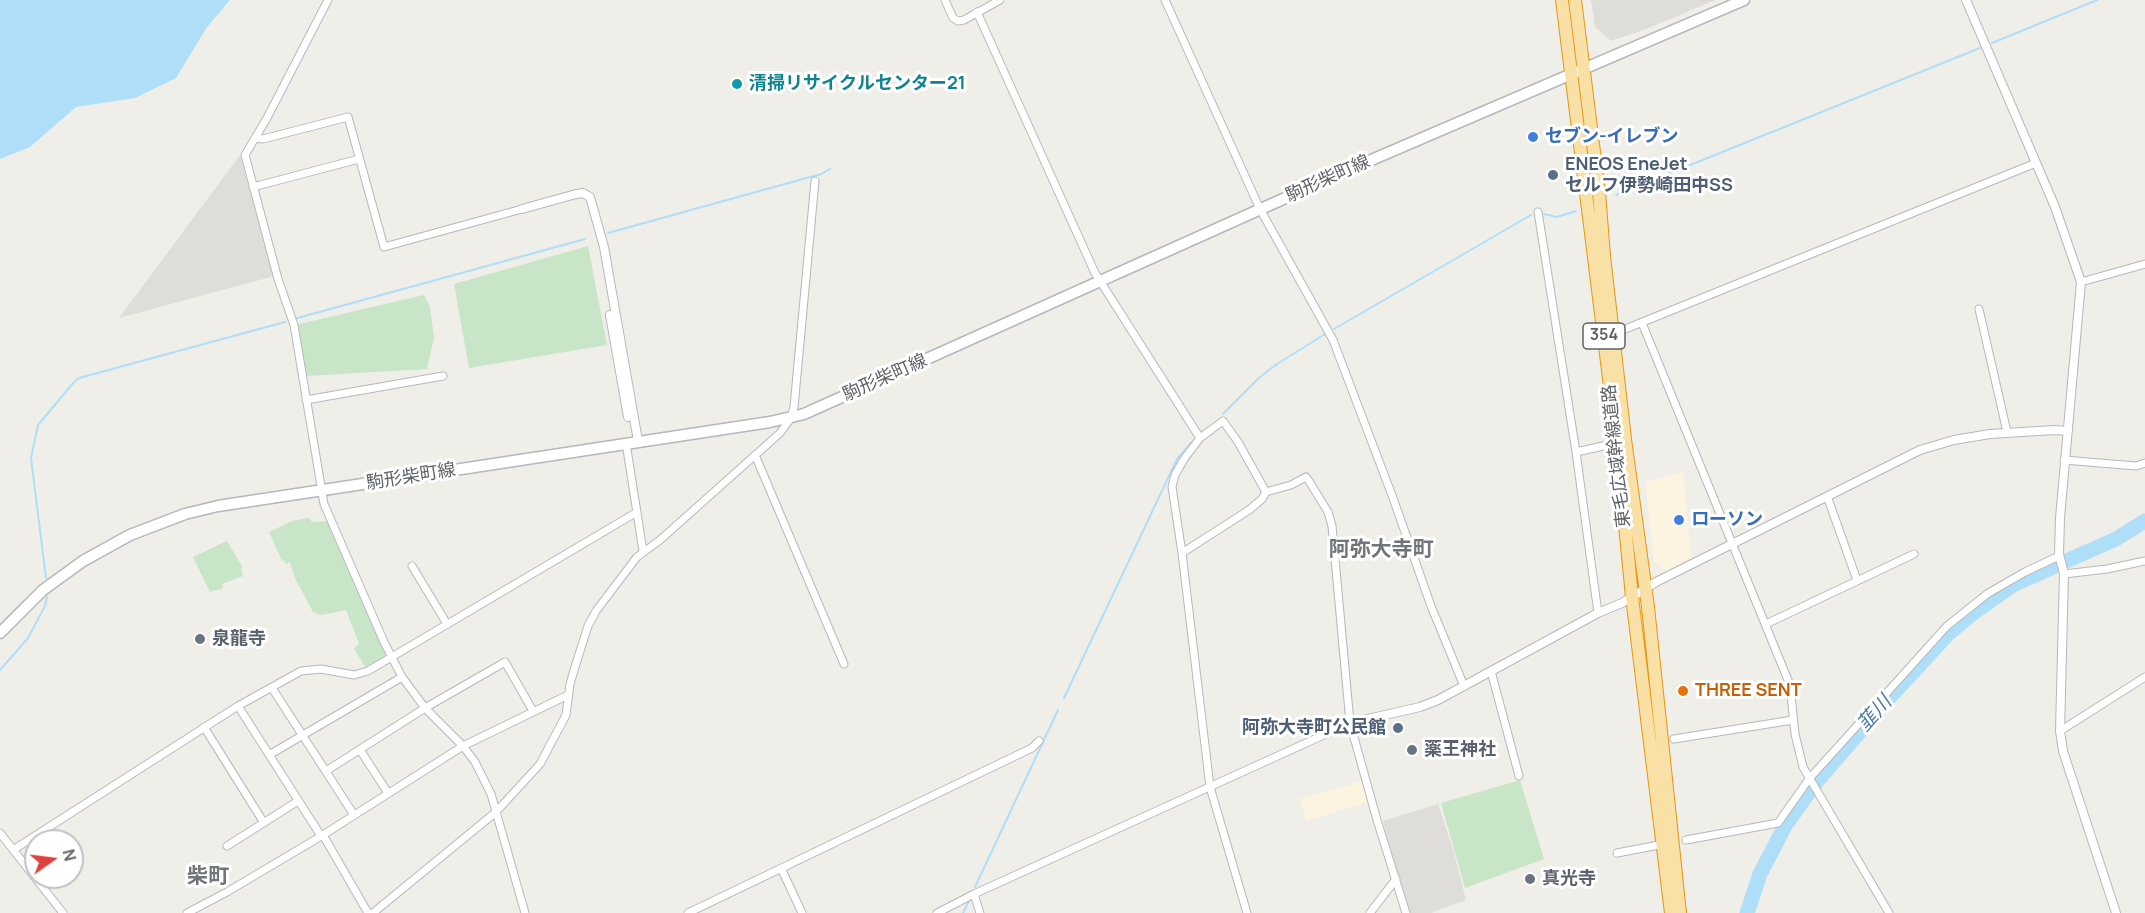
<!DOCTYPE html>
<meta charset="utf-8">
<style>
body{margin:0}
#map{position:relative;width:2145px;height:913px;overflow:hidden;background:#f0eee8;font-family:Manrope,sans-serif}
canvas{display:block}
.north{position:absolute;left:24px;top:829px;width:60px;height:60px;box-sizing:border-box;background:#fff;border:2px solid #bfc1c2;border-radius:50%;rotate:76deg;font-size:16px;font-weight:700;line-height:24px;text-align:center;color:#5f6367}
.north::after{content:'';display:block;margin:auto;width:21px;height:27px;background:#de4240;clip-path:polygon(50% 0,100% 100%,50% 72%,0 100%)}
</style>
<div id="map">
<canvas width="2145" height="913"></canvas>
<div class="north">N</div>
</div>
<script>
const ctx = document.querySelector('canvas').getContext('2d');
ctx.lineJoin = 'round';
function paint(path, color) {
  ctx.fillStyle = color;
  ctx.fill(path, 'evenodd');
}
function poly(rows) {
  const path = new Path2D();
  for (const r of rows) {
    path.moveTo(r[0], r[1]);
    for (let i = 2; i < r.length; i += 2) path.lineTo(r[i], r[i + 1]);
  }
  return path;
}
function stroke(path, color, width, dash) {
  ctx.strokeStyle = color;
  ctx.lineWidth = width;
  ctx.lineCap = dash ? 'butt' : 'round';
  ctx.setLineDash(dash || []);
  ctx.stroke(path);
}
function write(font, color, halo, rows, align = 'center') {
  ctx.font = font + ' Manrope,"Noto Sans JP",sans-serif';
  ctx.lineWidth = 6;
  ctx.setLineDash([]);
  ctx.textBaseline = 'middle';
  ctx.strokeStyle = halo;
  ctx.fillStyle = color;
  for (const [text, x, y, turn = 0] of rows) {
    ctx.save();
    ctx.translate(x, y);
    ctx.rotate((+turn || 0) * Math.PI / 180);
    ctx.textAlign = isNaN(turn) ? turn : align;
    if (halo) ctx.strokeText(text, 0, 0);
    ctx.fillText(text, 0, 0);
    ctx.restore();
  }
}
paint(poly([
 [1683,472,1691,558,1666,571,1654,562,1645,482],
 [1362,781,1368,802,1306,821,1300,799]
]), '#fcf4e1');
paint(poly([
 [1591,0,1715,0,1649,28,1611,41,1595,27],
 [240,155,273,275,271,277,119,318],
 [1438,804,1453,849,1466,900,1431,913,1408,913,1383,821]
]), '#dfddda');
paint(poly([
 [588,246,607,345,469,368,454,284],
 [424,295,430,307,434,338,427,369,306,376,296,328,299,324],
 [309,518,312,522,327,521,386,656,386,658,366,669,354,648,359,644,346,610,322,615,313,612,295,578,290,562,286,564,284,560,282,561,269,532,292,521],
 [227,541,243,568,241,569,243,576,222,584,223,588,210,592,193,557],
 [1520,780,1544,859,1465,888,1441,803]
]), '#c9e5c7');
paint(poly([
 [0,0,230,0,207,27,176,78,135,98,76,107,30,147,0,159]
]), '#afdef9');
stroke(poly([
 [1992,43,2097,0],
 [1616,195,1980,48],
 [1544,214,1557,217,1576,211],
 [608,233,821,174,830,169],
 [294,319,585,239],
 [1334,329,1531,215],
 [1223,414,1260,377,1277,364,1325,334],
 [46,578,31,458,38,425,74,382,79,378,285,322],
 [0,670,28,638,45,606,47,597],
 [1064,698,1177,459,1192,442],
 [975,887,1058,710],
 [963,913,969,901]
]), '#afdef9', 2);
stroke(poly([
 [2064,562,2116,539,2145,521],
 [1747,913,1760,874,1785,826,1817,781,1890,697,1949,633,1972,614,2013,585,2058,565]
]), '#afdef9', 15);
const minor = poly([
 [328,0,267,118,245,155,278,279,294,325,324,504,384,642,402,677,425,708,463,746,475,762,491,794,525,913],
 [945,0,953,18,958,21,964,20,1000,0],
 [1165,0,1260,209,1333,340,1393,498,1431,606,1464,686],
 [977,12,1095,273,1200,438],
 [256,138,263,139,348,117,384,247,522,209],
 [253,187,359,159],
 [1538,212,1576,452,1598,613],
 [2081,282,2145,264],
 [1979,309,2007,432],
 [1642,323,1790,685,1795,734,1803,767,1889,913],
 [1613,334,2036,163],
 [306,400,443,376],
 [626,443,643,551],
 [1576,452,1617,443],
 [755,455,844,664],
 [2064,460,2136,466,2145,463],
 [1827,496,1857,580],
 [1182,553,1249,510,1262,499,1266,492,1291,485,1306,477,1309,481,1328,512,1332,526,1350,723,1377,820,1406,913],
 [412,566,447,624],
 [2064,574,2107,569,2145,561],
 [1766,624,1914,554],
 [1491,671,1519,776],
 [272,688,354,815],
 [238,706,321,836],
 [204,727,264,823],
 [2060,731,2145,677],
 [1674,739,1793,720],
 [360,750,388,793],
 [269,755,402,677],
 [326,771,425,708,505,662,533,711],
 [0,833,63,913],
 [323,835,368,913],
 [1686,840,1778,823,1809,779,1947,626,1987,594,2025,572,2059,556],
 [227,846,298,801],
 [13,850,238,706,301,671,321,669,354,675,368,671,637,512],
 [1617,853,1664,844],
 [781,868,802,913],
 [974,894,980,913],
 [187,913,227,892,323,835,463,746,568,695],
 [373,913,496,812,540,764,566,715,570,684,575,667,588,626,596,611,637,557,660,540,780,433,791,418,794,407,815,181],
 [688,913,1032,748,1039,741],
 [937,913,974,894,1350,723],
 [1247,913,1210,787,1182,553,1172,487,1175,475,1184,459,1200,438,1223,421,1238,442,1266,492],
 [1370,913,1396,879]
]);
const tertiary = poly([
 [1966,0,2055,207,2081,282,2060,518,2059,554,2064,574,2060,731,2063,751,2116,913],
 [522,209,576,194,583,193,590,197,604,247,638,441],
 [610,315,628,417],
 [1350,723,1420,707,1438,700,1598,613,1622,603,1656,582,1920,450,1954,440,1990,434,2054,430,2068,431]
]);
const secondary = poly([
 [0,633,43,590,83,561,130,535,185,514,218,506,770,422,804,414,1341,173,1744,0]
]);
const trunk = poly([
 [1562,0,1617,443,1632,597,1671,913],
 [1575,0,1599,192,1604,256,1625,439,1648,607,1680,913]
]);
stroke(minor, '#b5b8bb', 9);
stroke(tertiary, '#b5b8bb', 10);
stroke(secondary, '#b4b7bb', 13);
stroke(trunk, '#e79611', 14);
stroke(minor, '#fff', 7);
stroke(tertiary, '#fff', 8);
stroke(secondary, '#fff', 10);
stroke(trunk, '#f8e0a6', 12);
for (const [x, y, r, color] of [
 [737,84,6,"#0f9aa8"],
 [1533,137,6,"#3f7fe0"],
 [1553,175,6,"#5c6f8a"],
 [1679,520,6,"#3f7fe0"],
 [200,639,6,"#6b7280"],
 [1683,691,6,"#e8710a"],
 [1398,728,6,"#5c6f8a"],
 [1412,750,6,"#6b7280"],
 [1530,879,6,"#6b7280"]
]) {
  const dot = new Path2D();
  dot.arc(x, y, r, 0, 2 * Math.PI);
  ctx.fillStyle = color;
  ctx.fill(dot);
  stroke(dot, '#fff', 2);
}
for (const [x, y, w] of [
 [1604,336,42]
]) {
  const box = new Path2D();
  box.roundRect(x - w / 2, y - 13, w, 26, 4.5);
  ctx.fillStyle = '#fff';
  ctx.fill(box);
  stroke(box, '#5f6367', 1.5);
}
write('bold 16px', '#5f6367', null, [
 ["354",1604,336]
]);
write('bold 18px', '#0d838f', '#fff', [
 ["清掃リサイクルセンター21",749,84]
], 'left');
write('bold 18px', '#366cbe', '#fff', [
 ["セブン-イレブン",1545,137],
 ["ローソン",1691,520]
], 'left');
write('bold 18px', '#4e5e75', '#fff', [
 ["ENEOS EneJet",1565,165],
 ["セルフ伊勢崎田中SS",1565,186],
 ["阿弥大寺町公民館",1386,728,"right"]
], 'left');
write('18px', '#5f6367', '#fff', [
 ["駒形柴町線",1328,179,-24],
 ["駒形柴町線",885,378,-24],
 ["東毛広域幹線道路",1617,456,-96],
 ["駒形柴町線",411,477,-9]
]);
write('bold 18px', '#5b616d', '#fff', [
 ["泉龍寺",212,639],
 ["薬王神社",1424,750],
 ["真光寺",1542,879]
], 'left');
write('bold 18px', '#c56008', '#fff', [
 ["THREE SENT",1695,691]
], 'left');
write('italic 20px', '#487aa3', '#fff', [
 ["韮川",1875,714,-49]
]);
write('bold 21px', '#707579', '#fff', [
 ["阿弥大寺町",1381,550],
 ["柴町",208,877]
]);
</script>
